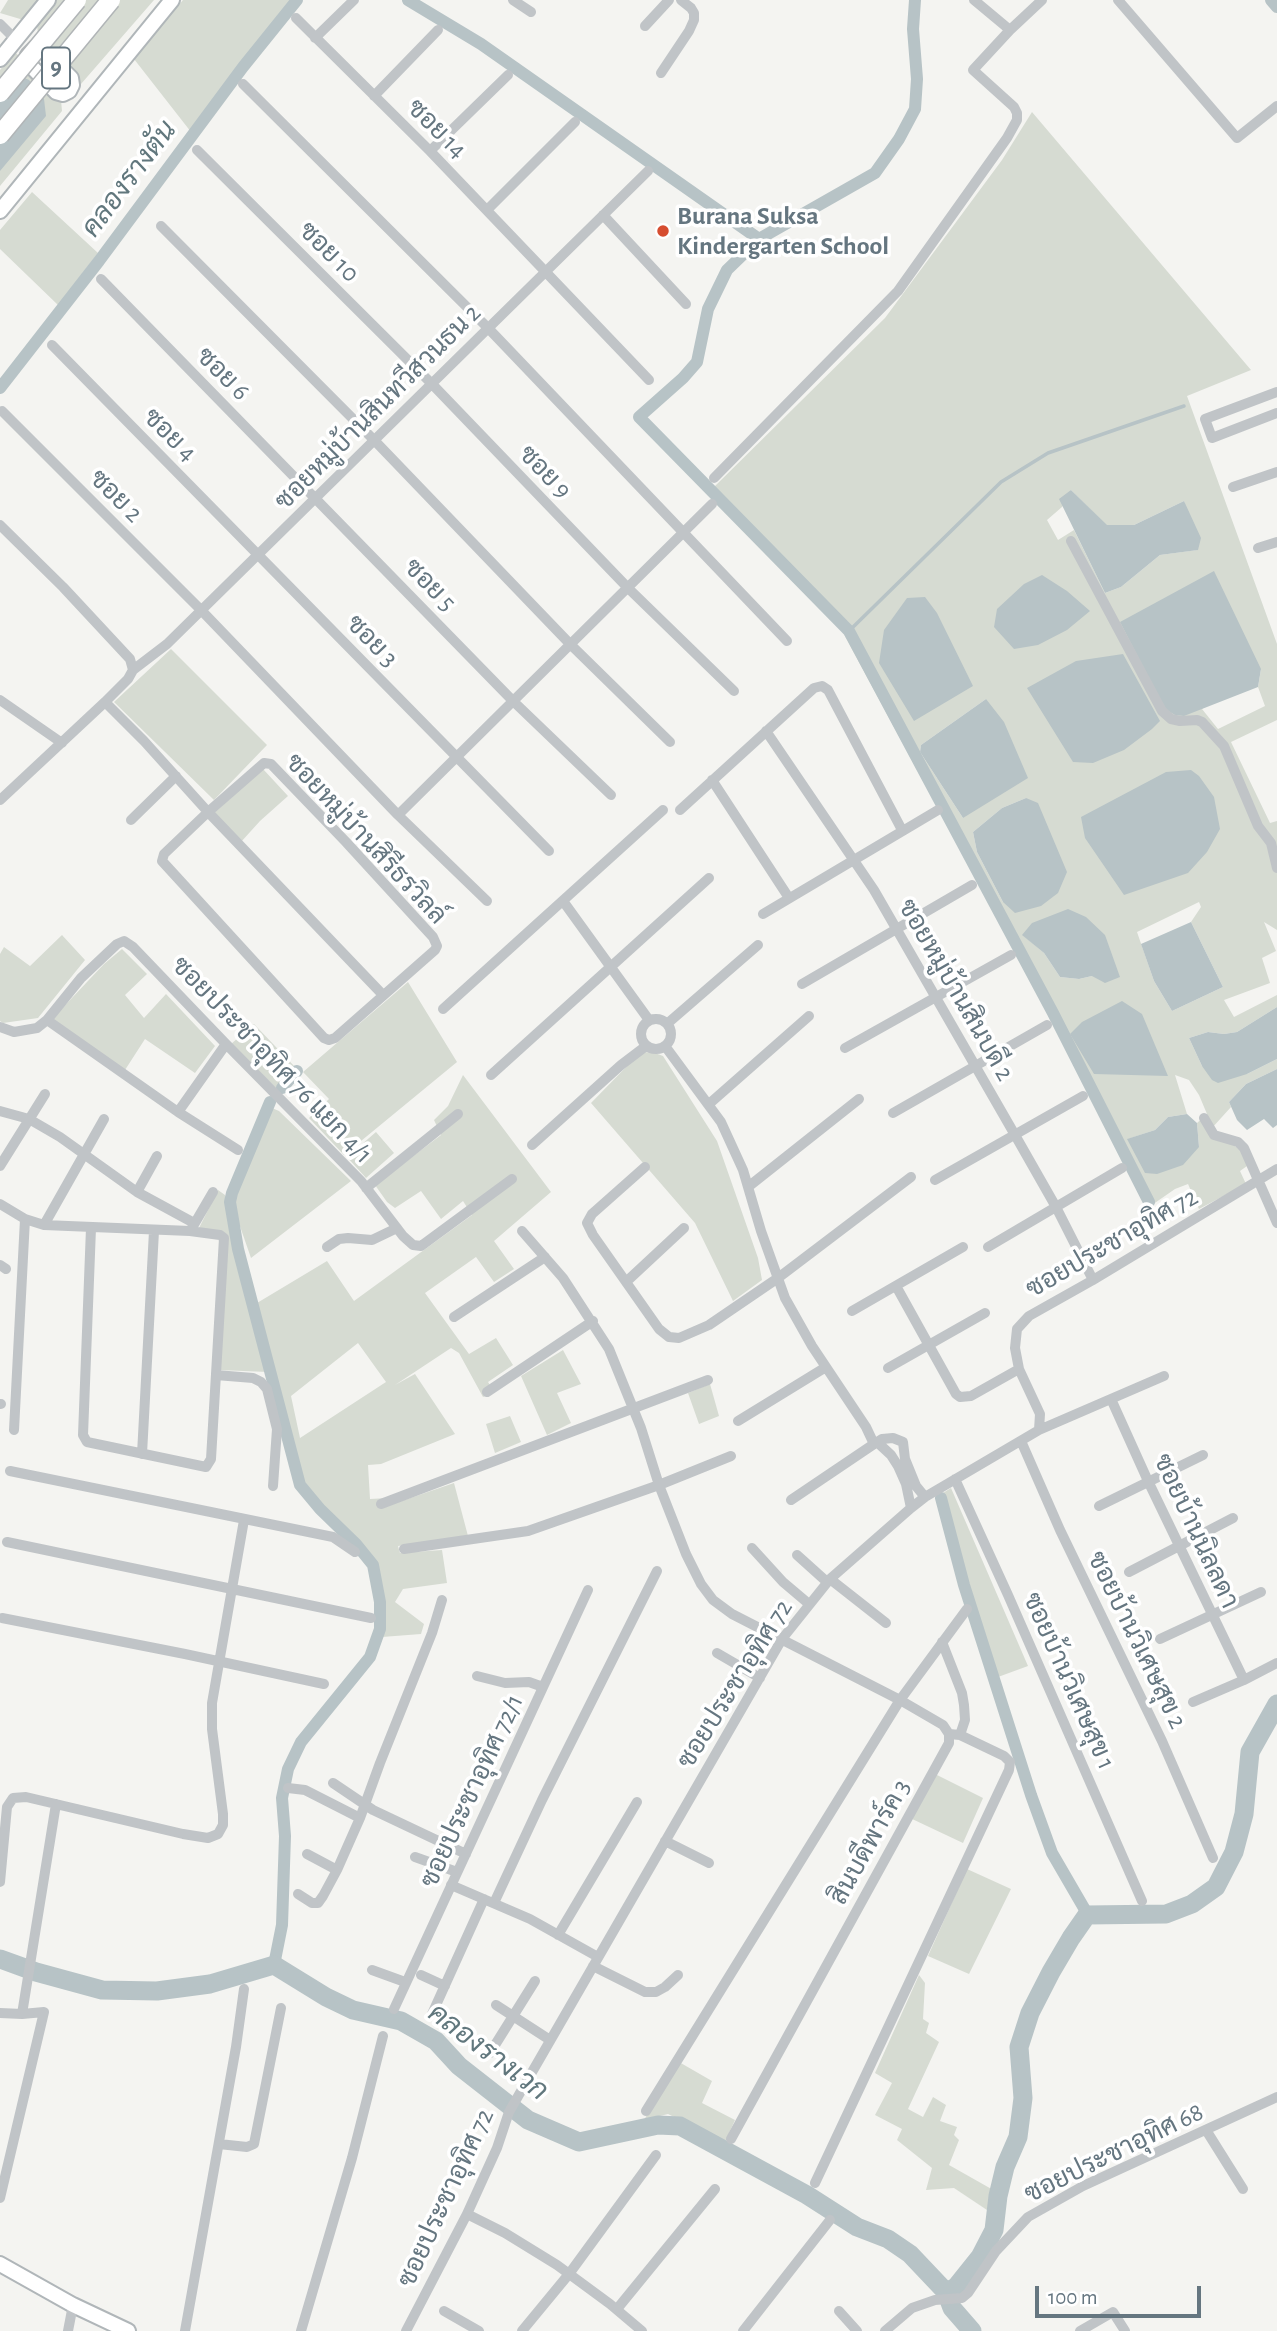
<!DOCTYPE html>
<meta charset="utf-8">
<style>
body{margin:0}
#map{position:relative;width:1277px;height:2331px;overflow:hidden;background:#f4f4f1;font-family:"Alegreya Sans",sans-serif}
canvas{display:block}
.scale{position:absolute;left:1035px;top:2286px;width:166px;height:32px;box-sizing:border-box;border:4px solid #657680;border-top:0;padding-left:9px;font-size:21px;line-height:24px;white-space:nowrap;color:#657680;-webkit-text-stroke:5px #fff;paint-order:stroke}
</style>
<div id="map">
<canvas width="1277" height="2331"></canvas>
<div class="scale">100 m</div>
</div>
<script>
const ctx = document.querySelector('canvas').getContext('2d');
ctx.lineJoin = 'round';
function paint(path, color) {
  ctx.fillStyle = color;
  ctx.fill(path, 'evenodd');
}
function poly(rows) {
  const path = new Path2D();
  for (const r of rows) {
    if (r.length === 3) {
      path.moveTo(r[0] + r[2], r[1]);
      path.arc(r[0], r[1], r[2], 0, 2 * Math.PI);
      continue;
    }
    path.moveTo(r[0], r[1]);
    for (let i = 2; i < r.length; i += 2) path.lineTo(r[i], r[i + 1]);
  }
  return path;
}
function stroke(path, color, width, dash) {
  ctx.strokeStyle = color;
  ctx.lineWidth = width;
  ctx.lineCap = dash ? 'butt' : 'round';
  ctx.setLineDash(dash || []);
  ctx.stroke(path);
}
function write(font, color, halo, rows, align = 'center') {
  ctx.font = font + ' "Alegreya Sans",Sarabun,sans-serif';
  ctx.lineWidth = 7;
  ctx.setLineDash([]);
  ctx.textBaseline = 'middle';
  ctx.strokeStyle = halo;
  ctx.fillStyle = color;
  for (const [text, x, y, turn = 0] of rows) {
    ctx.save();
    ctx.translate(x, y);
    ctx.rotate((+turn || 0) * Math.PI / 180);
    ctx.textAlign = isNaN(turn) ? turn : align;
    if (halo) ctx.strokeText(text, 0, 0);
    ctx.fillText(text, 0, 0);
    ctx.restore();
  }
}
paint(poly([
 [8,0,154,0,81,84,52,56,38,35,37,24,0,13],
 [183,0,292,0,191,132,134,59],
 [15,52,61,100,62,111,0,186,0,70],
 [1032,112,1251,370,1187,396,1277,644,1277,720,1231,742,1270,823,1277,821,1277,930,1264,922,1276,951,1262,958,1270,983,1224,1000,1234,1017,1277,995,1277,1007,1237,1032,1224,1034,1208,1032,1189,1038,1202,1066,1247,1074,1277,1059,1277,1069,1246,1084,1229,1102,1231,1107,1212,1128,1254,1161,1240,1171,1246,1184,1199,1209,1188,1184,1175,1189,1149,1207,1014,949,841,629,848,622,714,487,885,318,1002,160],
 [1071,490,1106,525,1134,525,1184,501,1197,550,1160,555,1121,587,1105,593,1074,530,1058,540,1047,520,1062,507],
 [1261,669,1258,687,1265,706,1218,729,1202,709],
 [986,699,963,818,920,752,921,745],
 [1026,798,1003,902,977,852,973,832,1002,808],
 [1199,902,1201,907,1191,922,1223,987,1172,1011,1154,981,1137,932],
 [1023,935,1092,976,1079,979,1060,977,1044,953],
 [1175,1075,1189,1080,1199,1095,1207,1114,1197,1123,1199,1147,1128,1139,1155,1130,1168,1117,1187,1114],
 [32,192,98,253,58,305,0,249,0,230],
 [171,649,267,745,214,800,114,702],
 [263,769,288,796,260,821,241,842,214,813],
 [62,935,85,960,38,1018,3,1023,0,1021,0,954,4,947,30,966],
 [122,949,147,974,125,995,144,1018,166,994,215,1046,195,1073,145,1039,125,1070,56,1024,53,1018,104,964],
 [408,982,457,1062,344,1155,309,1118,329,1099,303,1072],
 [254,1024,296,1068,276,1088,231,1044],
 [644,1052,655,1053,663,1056,717,1141,758,1258,762,1280,733,1301,695,1223,591,1103,633,1060],
 [463,1075,551,1192,494,1241,514,1269,494,1282,476,1257,425,1293,469,1354,496,1338,513,1365,488,1382,495,1392,483,1397,459,1353,451,1348,395,1385,415,1374,455,1434,381,1464,368,1465,370,1499,388,1498,390,1505,454,1483,468,1536,398,1546,400,1553,442,1550,447,1583,403,1589,395,1602,424,1624,421,1634,382,1637,384,1616,381,1589,375,1564,358,1542,304,1485,272,1373,257,1303,327,1261,354,1301,472,1215,463,1201,441,1219,421,1191,395,1208,387,1202,375,1185,441,1135,434,1120,448,1106],
 [358,1343,386,1382,300,1438,291,1396],
 [272,1108,279,1111,351,1181,251,1258,233,1206,235,1193],
 [376,1132,394,1153,366,1178,347,1157],
 [218,1190,225,1195,230,1228,268,1372,219,1370,226,1236,199,1228],
 [563,1350,581,1384,557,1393,571,1423,547,1435,521,1376],
 [710,1384,719,1416,699,1424,688,1393],
 [510,1416,521,1442,495,1453,486,1424],
 [951,1488,1028,1666,998,1677,938,1496],
 [935,1774,983,1798,963,1843,910,1818],
 [967,1869,1011,1889,969,1974,928,1956],
 [919,1975,925,1983,923,2019,929,2023,926,2033,939,2042,908,2109,923,2117,933,2097,946,2105,940,2121,957,2127,954,2135,959,2140,949,2165,995,2191,990,2212,954,2188,926,2190,932,2168,897,2140,902,2129,875,2115,892,2083,875,2073],
 [679,2062,712,2081,702,2103,735,2120,725,2142,668,2114,644,2120]
]), '#d6dbd2');
paint(poly([
 [9,71,29,80,44,99,46,116,0,171,0,81],
 [1071,490,1107,525,1134,525,1184,501,1201,538,1198,550,1160,555,1121,587,1105,593,1059,499],
 [1214,571,1261,669,1258,687,1184,716,1175,715,1165,709,1120,622],
 [1042,575,1067,591,1090,611,1067,630,1038,645,1014,649,994,627,997,609,1024,584],
 [925,597,937,613,973,686,914,721,879,663,884,630,907,598],
 [1123,654,1160,721,1152,729,1124,750,1093,763,1073,762,1027,688,1076,661],
 [986,699,1004,722,1028,778,963,818,920,752,921,745],
 [1191,770,1199,776,1214,797,1220,829,1207,852,1188,873,1124,895,1085,838,1081,817,1166,772],
 [1026,798,1038,803,1067,872,1058,893,1041,906,1015,913,1003,902,977,852,973,832,1002,808],
 [1068,909,1086,917,1105,935,1120,977,1105,983,1092,976,1079,979,1060,977,1044,953,1022,935,1032,923],
 [1191,922,1223,987,1172,1011,1154,981,1141,944],
 [1122,1001,1142,1014,1168,1076,1094,1074,1070,1034,1082,1022],
 [1277,1007,1277,1059,1247,1074,1218,1083,1212,1080,1202,1066,1189,1038,1208,1032,1224,1034,1237,1032],
 [1277,1069,1277,1125,1273,1128,1264,1119,1247,1130,1237,1120,1229,1102,1246,1084],
 [1187,1114,1197,1123,1199,1147,1183,1165,1157,1174,1145,1173,1127,1139,1155,1130,1168,1117]
]), '#b7c3c6');
stroke(poly([
 [849,631,1001,482,1048,453,1184,406]
]), '#b7c3c6', 3.5);
stroke(poly([
 [408,0,481,44,759,239],
 [915,0,913,29,917,79,915,109,899,139,875,173,759,239,727,270,708,309,697,362,683,378,639,417,849,631,1053,1013,1149,1202],
 [1271,0,1277,7],
 [0,388,99,261,243,67,297,0],
 [282,1088,297,1071],
 [270,1102,232,1193,230,1202,238,1249,300,1485,320,1509,356,1544,373,1565,380,1602,380,1629,370,1657,301,1742,288,1769,282,1798,285,1836,282,1925,274,1965],
 [941,1498,964,1585,1031,1795,1052,1853,1088,1915]
]), '#b7c3c6', 12);
stroke(poly([
 [0,1959,36,1972,102,1990,157,1991,210,1984,274,1965,326,1997,353,2010,401,2021,436,2041,459,2066,528,2120,579,2142,658,2125,680,2126,807,2195,857,2227,888,2239,910,2254,946,2292,952,2308,972,2331],
 [946,2292,956,2287,980,2257,994,2230,998,2196,1005,2167,1018,2137,1023,2098,1019,2047,1030,2013,1051,1972,1071,1938,1087,1915,1166,1914,1192,1904,1216,1887,1234,1852,1244,1814,1250,1752,1277,1704]
]), '#b7c3c6', 19);
const secondary = poly([
 [35,48,42,49,71,78,72,85,69,91,63,94,56,92,29,64,28,55,35,48],
 [0,59,48,0],
 [0,211,172,0],
 [0,2264,73,2305,128,2331]
]);
stroke(secondary, '#b0b6b9', 18);
stroke(poly([
 [513,0,531,12],
 [974,0,1010,30,1042,0],
 [1118,0,1237,138,1277,106],
 [296,18,430,151,649,380],
 [0,24,16,40],
 [645,26,669,0],
 [315,38,354,0],
 [661,73,689,31,694,20,694,13,691,8,681,0],
 [243,84,488,328,787,641],
 [374,96,438,30],
 [197,150,432,384,628,588,734,691],
 [430,151,508,75],
 [487,210,575,122],
 [603,215,686,304],
 [161,226,374,440,570,644,670,742],
 [101,279,513,701,611,795],
 [52,345,549,851],
 [1277,392,1205,419,1212,438,1277,413],
 [2,411,201,610,398,815,487,901],
 [714,478,898,291,1007,138,1017,120,1017,113,1014,107,973,70,1010,30],
 [1233,487,1277,472],
 [0,525,63,587,130,659,133,670],
 [1071,541,1162,711,1171,719,1180,721,1197,720,1202,722,1224,746,1258,826,1271,843,1277,868],
 [1258,548,1277,542],
 [133,670,167,644,648,171],
 [0,700,62,743],
 [105,702,144,741,208,812,383,995],
 [766,731,874,890,1015,1135,1056,1207,1093,1280],
 [264,763,271,764,346,842,433,937,437,946,435,950,335,1038,329,1040,324,1038,162,861,164,854,208,812,264,763],
 [712,780,789,898],
 [0,800,105,702,128,679,133,670],
 [680,810,814,688,822,686,828,690,902,830],
 [398,815,712,504],
 [131,820,176,776],
 [563,901,649,1020],
 [763,914,938,810],
 [802,984,972,885],
 [443,1009,663,810],
 [656,1034,15],
 [47,1020,178,1112,238,1150],
 [668,1023,758,945],
 [0,1027,14,1032,37,1028,47,1020,81,978,117,944,124,941,133,947,226,1044,361,1181,403,1236,413,1245,421,1246,512,1179],
 [665,1046,721,1122,743,1170,761,1231,785,1298,812,1346,866,1427,874,1444,791,1500],
 [845,1048,1011,955],
 [491,1075,709,878],
 [709,1104,809,1016],
 [0,1111,29,1119,60,1137,137,1192,194,1223],
 [178,1112,226,1044],
 [893,1113,1047,1025],
 [1204,1118,1214,1135,1238,1142,1244,1148,1277,1223],
 [532,1145,621,1065,646,1046],
 [0,1166,45,1094],
 [645,1167,592,1214,587,1223,593,1235,659,1329,669,1337,679,1338,709,1325,778,1278,911,1177],
 [935,1180,1083,1096],
 [748,1187,859,1099],
 [366,1188,458,1114],
 [137,1192,157,1156],
 [0,1204,25,1219,44,1225,190,1231,220,1235,224,1238,211,1459,206,1467,87,1442,83,1435,91,1228],
 [44,1225,104,1119],
 [192,1228,213,1192],
 [522,1231,563,1278,609,1349,641,1428,659,1485,686,1554,701,1584,713,1600,732,1614,900,1700,943,1725,949,1734,949,1743,731,2139],
 [327,1247,339,1239,348,1238,372,1240,397,1228],
 [988,1247,1122,1168],
 [0,1265,6,1269],
 [626,1282,684,1228],
 [896,1286,956,1394,960,1397,971,1396,1019,1369],
 [852,1311,963,1247],
 [454,1317,545,1257],
 [888,1368,985,1313],
 [216,1375,253,1378,261,1382,267,1389,277,1429,273,1486],
 [487,1392,593,1321],
 [1111,1399,1148,1481,1244,1680],
 [0,1404,1,1404],
 [738,1421,826,1367],
 [14,1430,25,1219],
 [1039,1430,1164,1376],
 [1021,1441,1060,1530,1162,1741,1213,1858],
 [877,1442,891,1455,898,1466,906,1484,911,1508],
 [874,1444,882,1439,893,1438,903,1442,905,1459,916,1486,925,1497],
 [142,1454,154,1231],
 [10,1471,333,1537,355,1552],
 [955,1479,1008,1595,1142,1901],
 [381,1504,708,1380],
 [1099,1506,1203,1455],
 [7,1542,371,1618],
 [752,1548,783,1582,809,1604],
 [404,1549,528,1531,659,1485,731,1456],
 [797,1555,827,1582],
 [1129,1572,1233,1518],
 [830,1579,886,1623],
 [2,1618,185,1654,324,1684],
 [1160,1639,1261,1592],
 [942,1642,962,1693,964,1705,965,1720,960,1735],
 [717,1653,760,1678],
 [477,1676,505,1683,529,1682,543,1687],
 [1193,1702,1244,1680,1277,1663],
 [333,1783,373,1810,466,1854],
 [288,1788,305,1790,360,1818],
 [665,1841,709,1863],
 [307,1854,337,1870],
 [415,1857,457,1872],
 [0,1882,7,1807,13,1798,26,1797,183,1834,208,1838,218,1834,223,1825,223,1814,212,1729,212,1703,244,1520],
 [451,1885,530,1919,598,1957],
 [298,1894,312,1903,318,1903,323,1896,337,1870,360,1818,380,1763,432,1633,442,1600],
 [494,1903,542,1800,657,1571],
 [558,1935,637,1802],
 [593,1966,645,1992,656,1992,665,1987,678,1975],
 [372,1970,405,1982],
 [421,1975,445,1986],
 [496,2005,550,2040],
 [394,2009,588,1590],
 [0,2013,22,2014],
 [432,2014,484,1899],
 [490,2053,535,1981],
 [646,2111,900,1700,967,1609],
 [1206,2130,1243,2189],
 [219,2144,247,2147,254,2144,281,2008],
 [815,2183,1009,1770,1010,1762,1004,1756,960,1735,949,1734],
 [0,2198,44,2012,22,2014,56,1804],
 [467,2214,505,2233,557,2265,610,2304,642,2331],
 [617,2309,715,2189],
 [444,2311,479,2331],
 [839,2311,857,2331],
 [68,2331,73,2305],
 [185,2331,236,2047,244,1989],
 [301,2331,352,2158,383,2036],
 [406,2331,467,2214,497,2148,509,2112,782,1639,830,1579,911,1508,925,1497,1039,1430,1040,1414,1019,1369,1015,1348,1017,1329,1029,1316,1093,1280,1277,1169],
 [522,2331,569,2274,656,2155],
 [743,2331,830,2220],
 [885,2331,912,2308,935,2300,962,2298,968,2293,996,2251,1028,2217,1083,2186,1277,2097],
 [1080,2331,1113,2312,1125,2331]
]), '#c0c4c7', 10);
stroke(secondary, '#fff', 14);
const highwayBridge = poly([
 [0,93,77,0],
 [0,135,111,0]
]);
stroke(highwayBridge, '#b1b5b7', 21, []);
stroke(highwayBridge, '#fff', 18);
for (const [x, y, r, color] of [
 [663,231,7,"#d64d30"]
]) {
  const dot = new Path2D();
  dot.arc(x, y, r, 0, 2 * Math.PI);
  ctx.fillStyle = color;
  ctx.fill(dot);
  stroke(dot, '#fff', 2.5);
}
for (const [x, y, w] of [
 [56,68,28]
]) {
  const box = new Path2D();
  box.roundRect(x - w / 2, y - 20.5, w, 41, 5);
  ctx.fillStyle = '#fff';
  ctx.fill(box);
  stroke(box, '#657680', 2);
}
write('bold 24px', '#657680', null, [
 ["9",56,68]
]);
write('26px', '#657680', '#fff', [
 ["ซอย 14",437,129,45],
 ["ซอย 10",329,252,45],
 ["ซอย 6",223,374,45],
 ["ซอยหมู่บ้านสินทวีสวนธน 2",378,407,-45],
 ["ซอย 4",170,435,45],
 ["ซอย 9",545,472,46],
 ["ซอย 2",116,496,45],
 ["ซอย 5",430,585,46],
 ["ซอย 3",372,641,46],
 ["ซอยหมู่บ้านสิรีธรวิลล์",366,839,47],
 ["ซอยหมู่บ้านสินบดี 2",956,990,60],
 ["ซอยประชาอุทิศ 76 แยก 4/1",272,1060,46],
 ["ซอยประชาอุทิศ 72",1112,1243,-30],
 ["ซอยบ้านนิลลดา",1196,1531,65],
 ["ซอยบ้านวิเศษสุข 2",1137,1640,64],
 ["ซอยบ้านวิเศษสุข 1",1069,1681,66],
 ["ซอยประชาอุทิศ 72",735,1684,-58],
 ["ซอยประชาอุทิศ 72/1",472,1791,-65],
 ["สินบดีพาร์ค 3",870,1842,-61],
 ["ซอยประชาอุทิศ 68",1114,2153,-26],
 ["ซอยประชาอุทิศ 72",446,2198,-65]
]);
write('bold 26px', '#657680', '#fff', [
 ["Burana Suksa",677,216],
 ["Kindergarten School",677,246]
], 'left');
write('italic 28px', '#61777d', '#fff', [
 ["คลองรางตัน",129,179,-53],
 ["คลองรางเวก",488,2052,37]
]);
</script>
